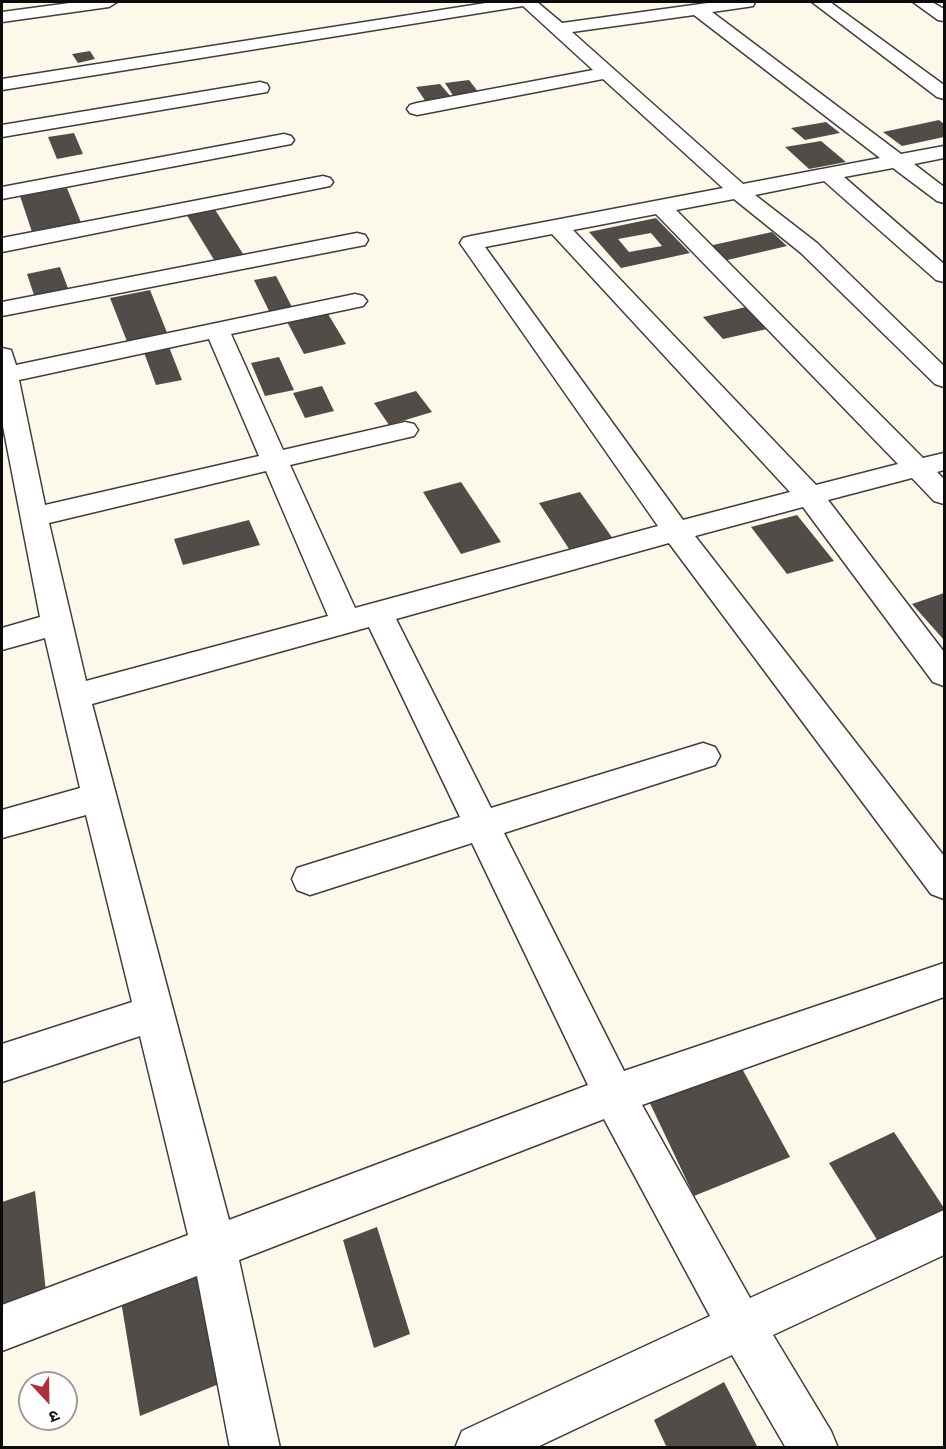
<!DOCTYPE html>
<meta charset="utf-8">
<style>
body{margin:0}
#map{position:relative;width:946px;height:1449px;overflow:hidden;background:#fdf9ea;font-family:"Times New Roman","Noto Sans Devanagari",serif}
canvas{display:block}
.frame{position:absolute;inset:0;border:3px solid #0b0b0b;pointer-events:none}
.north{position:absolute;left:18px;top:1371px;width:60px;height:60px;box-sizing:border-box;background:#fff;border:2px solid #9d9d9d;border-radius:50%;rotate:158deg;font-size:16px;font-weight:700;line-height:24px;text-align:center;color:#0b0b0b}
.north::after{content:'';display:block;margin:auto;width:21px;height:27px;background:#af2f3b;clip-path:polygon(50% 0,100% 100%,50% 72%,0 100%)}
</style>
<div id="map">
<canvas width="946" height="1449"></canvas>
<div class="frame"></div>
<div class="north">उ</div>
</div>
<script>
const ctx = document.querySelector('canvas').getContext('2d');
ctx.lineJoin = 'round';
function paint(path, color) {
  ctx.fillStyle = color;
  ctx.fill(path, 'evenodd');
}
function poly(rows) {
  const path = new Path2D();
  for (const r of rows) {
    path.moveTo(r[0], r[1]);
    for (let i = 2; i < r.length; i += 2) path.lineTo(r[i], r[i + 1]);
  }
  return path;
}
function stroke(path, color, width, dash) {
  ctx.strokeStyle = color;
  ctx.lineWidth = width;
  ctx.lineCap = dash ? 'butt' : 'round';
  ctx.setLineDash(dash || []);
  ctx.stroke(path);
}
paint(poly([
 [90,51,95,59,78,63,72,54],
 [469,80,479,93,454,97,445,83],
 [440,84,452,98,426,102,416,87],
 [939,120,944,124,944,137,902,146,883,132],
 [826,122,840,133,805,140,791,128],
 [74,133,83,154,57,159,48,137],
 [821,141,846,162,809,169,785,147],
 [67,188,82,225,33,235,20,196],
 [214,208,245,257,216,263,186,214],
 [656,218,690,253,621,268,589,232],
 [651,233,662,246,629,252,618,239],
 [772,232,787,246,719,262,704,247],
 [60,267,69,291,35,298,27,274],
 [276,276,293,309,270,313,254,280],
 [150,290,168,335,128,344,110,298],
 [746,307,767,329,723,339,703,317],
 [325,309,346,344,304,354,285,318],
 [167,342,182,380,156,385,142,347],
 [279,357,294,390,265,396,251,363],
 [322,386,334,411,305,418,293,393],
 [416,391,432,412,389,425,374,403],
 [461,482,501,542,461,554,423,492],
 [580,492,616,543,573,555,539,503],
 [797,515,834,561,787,574,751,527],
 [249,520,260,545,183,565,174,539],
 [944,593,944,640,912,604],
 [739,1063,790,1157,694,1196,647,1097],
 [894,1132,944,1208,944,1223,886,1254,829,1163],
 [35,1191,47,1301,2,1317,2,1202],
 [377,1227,410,1334,374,1348,343,1240],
 [194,1266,219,1384,140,1416,120,1295],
 [724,1382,758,1448,667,1448,654,1420]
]), '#524c48');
const minor = poly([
 [77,2,117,2,109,7,2,22,2,12,77,2],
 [492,2,537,2,562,23,715,2,755,2,753,6,747,7,712,12,901,154,944,146,944,158,914,164,944,187,944,203,937,201,893,168,844,177,944,264,944,282,936,280,824,181,755,195,817,243,944,366,944,387,935,384,801,253,734,199,676,210,923,458,944,453,944,470,937,472,944,479,944,504,934,501,912,478,828,500,944,652,944,686,933,682,803,507,695,536,944,856,944,899,931,894,669,543,396,619,491,808,703,743,715,747,720,756,715,765,504,833,624,1071,944,963,944,997,642,1105,750,1298,944,1210,944,1255,773,1335,831,1431,838,1448,786,1448,732,1355,535,1448,455,1448,462,1431,710,1316,604,1119,239,1260,280,1448,230,1448,197,1276,2,1351,2,1305,188,1235,140,1036,2,1082,2,1044,132,1002,86,815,2,838,2,810,80,788,45,638,2,650,2,628,40,617,2,421,2,348,11,350,16,365,355,294,363,296,367,301,363,306,231,334,283,450,405,422,414,424,418,430,414,436,290,465,355,608,658,526,460,243,463,238,471,236,723,188,603,79,417,115,410,113,407,109,410,105,417,103,593,70,523,6,2,90,2,79,492,2],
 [694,15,880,158,743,184,572,32,694,15],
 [656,214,898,464,816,485,573,230,656,214],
 [552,234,790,492,683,520,485,247,552,234],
 [209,339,259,456,45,505,19,380,209,339],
 [266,471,328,616,86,681,49,523,266,471],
 [369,627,460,817,297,868,292,879,297,890,310,895,472,843,588,1085,229,1220,92,704,369,627],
 [812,2,830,2,944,85,944,99,937,97,812,2],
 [913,2,932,2,944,9,944,21,938,20,913,2],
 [260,82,267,84,269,88,267,92,2,137,2,125,260,82],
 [284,134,291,136,294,140,291,144,2,199,2,187,284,134],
 [323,176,330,178,333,182,330,186,2,252,2,238,323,176],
 [357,233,365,235,368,240,365,245,2,316,2,302,357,233]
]);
stroke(minor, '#3e3e3e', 3);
paint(minor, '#fff');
</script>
